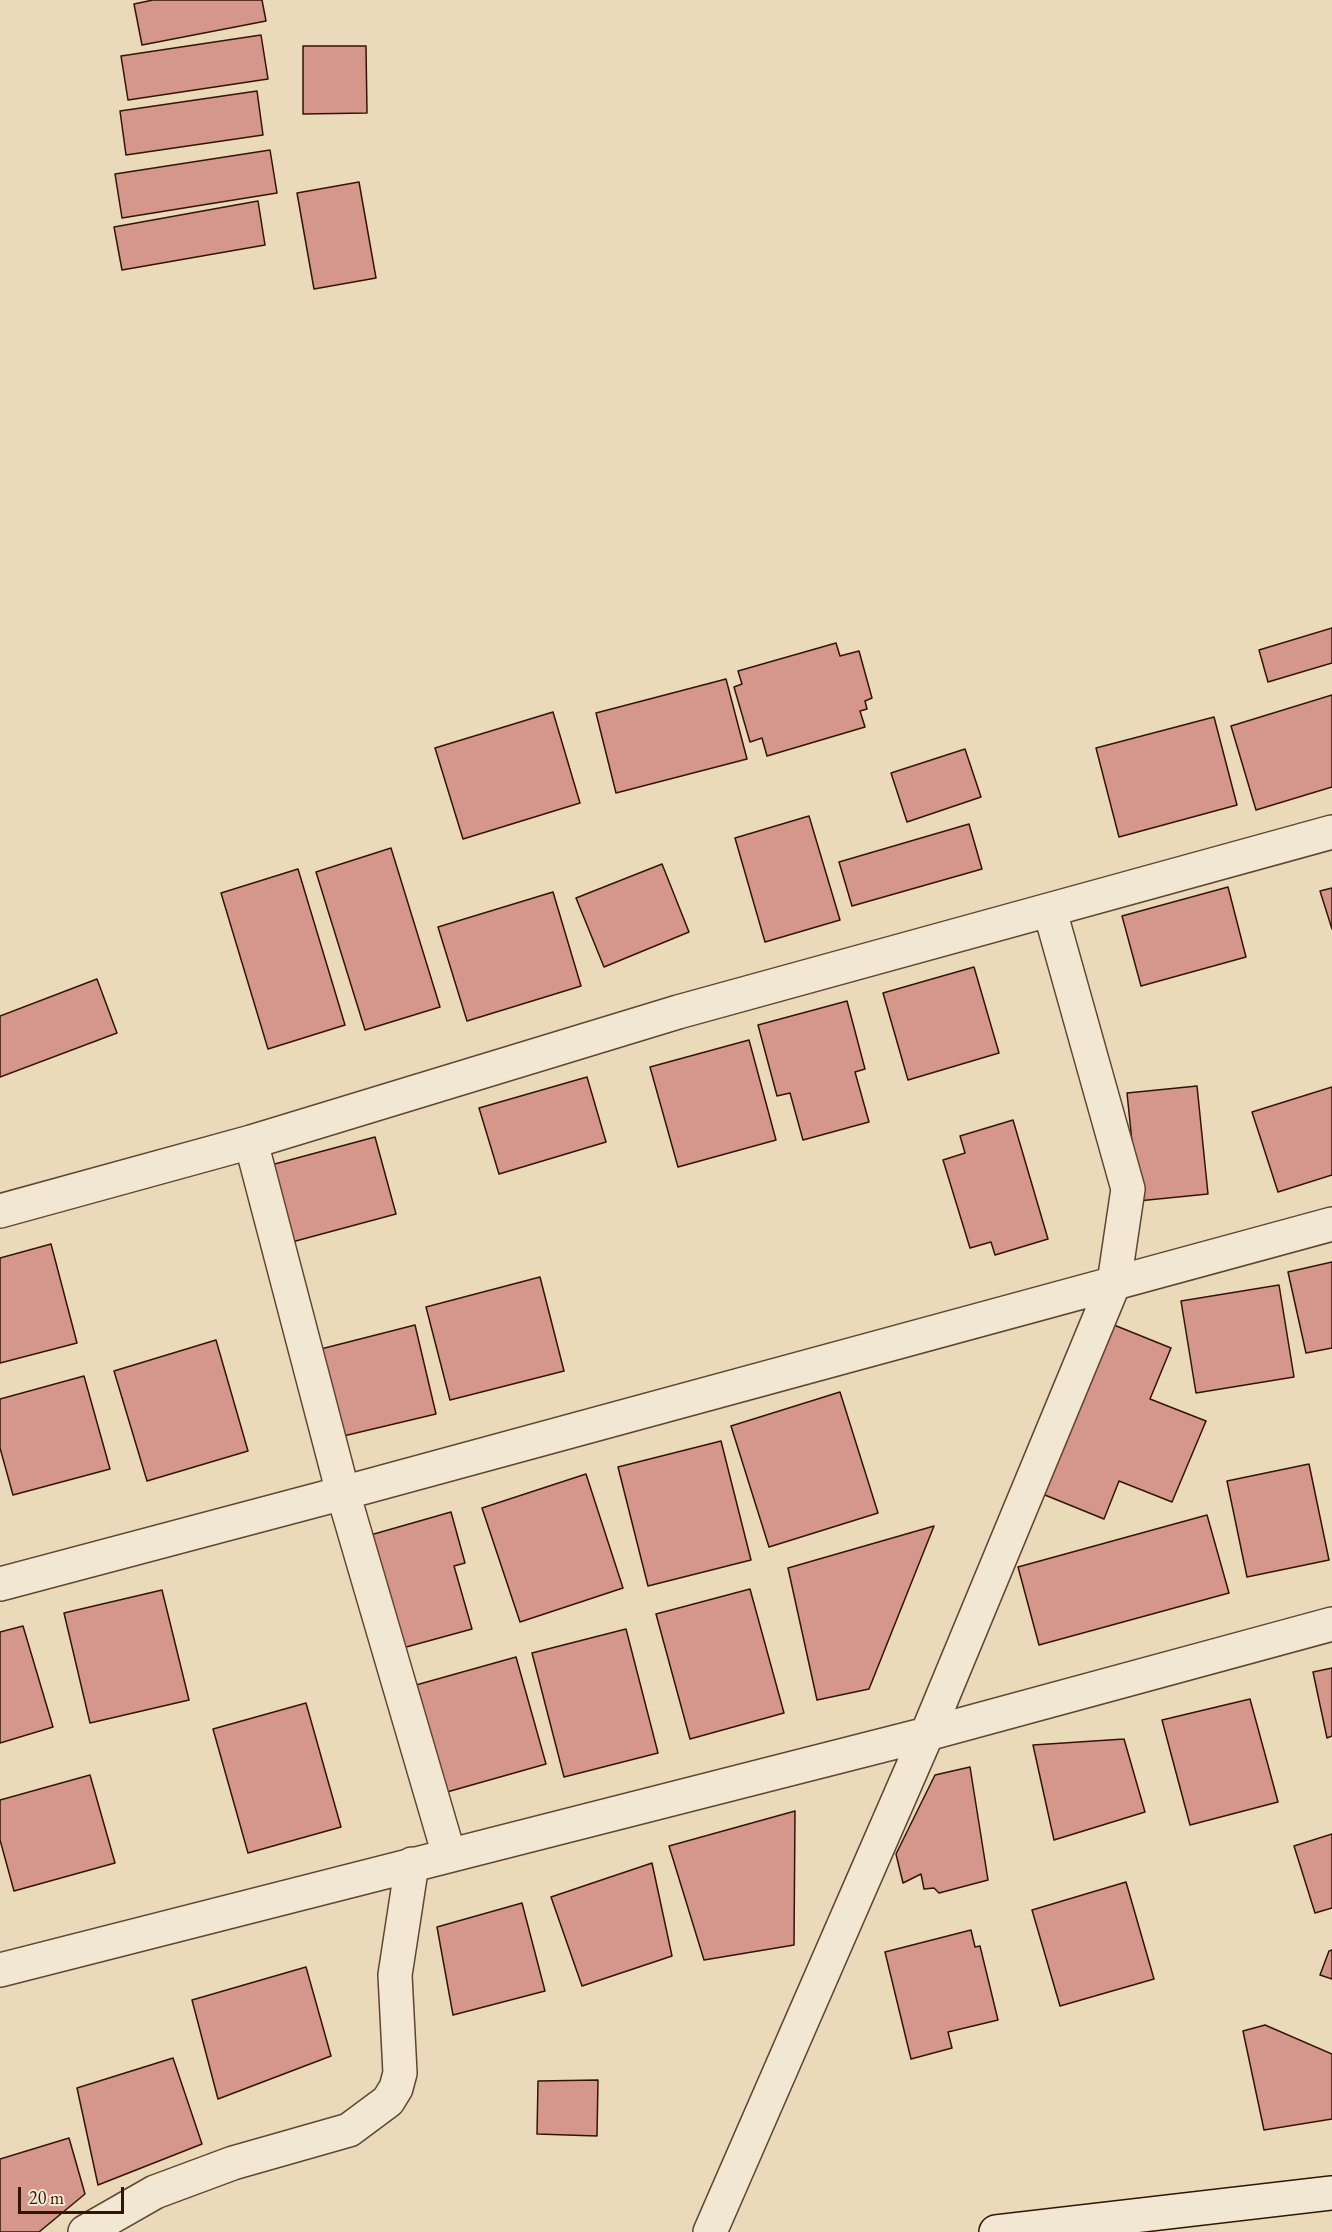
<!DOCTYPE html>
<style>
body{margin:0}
#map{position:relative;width:1332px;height:2232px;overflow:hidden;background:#ebdaba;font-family:"EB Garamond",serif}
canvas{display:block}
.scale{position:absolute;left:18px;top:2187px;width:106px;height:27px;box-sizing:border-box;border:3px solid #321504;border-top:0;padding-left:8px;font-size:18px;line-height:21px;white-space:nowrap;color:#321504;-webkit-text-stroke:4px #f2e7d2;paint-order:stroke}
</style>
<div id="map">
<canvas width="1332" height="2232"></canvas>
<div class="scale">20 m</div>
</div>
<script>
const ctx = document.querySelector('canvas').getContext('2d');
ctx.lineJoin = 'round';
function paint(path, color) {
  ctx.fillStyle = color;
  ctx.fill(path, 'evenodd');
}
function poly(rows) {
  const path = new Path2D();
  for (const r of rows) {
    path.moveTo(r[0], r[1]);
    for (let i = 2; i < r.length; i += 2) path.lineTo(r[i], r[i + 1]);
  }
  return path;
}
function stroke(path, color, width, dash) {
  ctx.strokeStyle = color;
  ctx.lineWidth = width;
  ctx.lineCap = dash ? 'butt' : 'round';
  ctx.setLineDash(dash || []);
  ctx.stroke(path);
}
const building = poly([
 [153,0,262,0,266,21,142,45,134,4,153,0],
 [261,35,268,79,128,100,121,56,261,35],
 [303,46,366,46,367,113,303,114,303,46],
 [257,91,263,135,126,155,120,111,257,91],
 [270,150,277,193,122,218,115,174,270,150],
 [359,182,376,278,314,289,297,193,359,182],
 [258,201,265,245,122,270,114,227,258,201],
 [1332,628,1332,663,1268,682,1259,650,1332,628],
 [836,643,840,656,859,651,872,698,865,701,867,709,860,711,865,727,767,756,762,738,750,742,734,687,742,684,738,671,836,643],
 [726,679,747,759,616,793,596,713,726,679],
 [1332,695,1332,787,1256,810,1231,726,1332,695],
 [553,712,580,803,463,839,435,748,553,712],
 [1214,717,1237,805,1119,837,1096,748,1214,717],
 [965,749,981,797,907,822,891,773,965,749],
 [809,816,840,920,765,942,735,838,809,816],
 [969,824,982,869,852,906,839,862,969,824],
 [391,848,440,1007,365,1030,316,872,391,848],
 [662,864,689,932,604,967,576,898,662,864],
 [298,869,345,1025,268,1049,221,893,298,869],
 [1228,887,1246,957,1141,986,1122,916,1228,887],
 [1332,888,1332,929,1320,891,1332,888],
 [553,892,581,986,467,1021,438,927,553,892],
 [974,967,999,1053,908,1080,883,993,974,967],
 [97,979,117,1033,0,1077,0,1016,97,979],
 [847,1001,865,1069,855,1072,869,1122,803,1140,790,1093,777,1096,758,1025,847,1001],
 [749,1040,776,1140,678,1167,650,1067,749,1040],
 [587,1077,606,1142,499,1174,479,1108,587,1077],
 [1197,1086,1208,1194,1138,1201,1127,1093,1197,1086],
 [1332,1087,1332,1175,1278,1192,1252,1112,1332,1087],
 [1013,1120,1048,1239,995,1255,991,1242,970,1248,943,1160,965,1153,960,1136,1013,1120],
 [375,1137,396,1214,292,1242,271,1165,375,1137],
 [51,1244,77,1343,0,1363,0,1258,51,1244],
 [1332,1262,1332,1348,1306,1353,1288,1272,1332,1262],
 [540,1277,564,1371,450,1400,426,1307,540,1277],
 [1279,1285,1294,1377,1196,1393,1181,1301,1279,1285],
 [1109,1323,1171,1348,1150,1399,1206,1421,1172,1502,1119,1481,1104,1519,1040,1493,1109,1323],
 [415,1325,436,1414,335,1438,313,1351,415,1325],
 [216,1340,248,1451,147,1481,114,1371,216,1340],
 [84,1376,110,1469,13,1495,0,1448,0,1399,84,1376],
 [840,1392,878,1513,769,1547,731,1426,840,1392],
 [721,1441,751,1560,648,1586,618,1467,721,1441],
 [1309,1464,1329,1560,1247,1577,1227,1481,1309,1464],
 [586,1474,623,1588,520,1622,482,1508,586,1474],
 [451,1512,465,1563,454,1566,472,1629,399,1649,367,1536,451,1512],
 [1207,1515,1229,1593,1039,1645,1018,1567,1207,1515],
 [934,1526,869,1689,817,1700,788,1568,934,1526],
 [750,1589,784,1713,690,1739,656,1614,750,1589],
 [162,1590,189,1700,90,1723,64,1613,162,1590],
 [23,1626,53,1727,0,1743,0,1632,23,1626],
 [626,1629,658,1753,564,1777,532,1653,626,1629],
 [516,1657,546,1764,447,1792,416,1685,516,1657],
 [1332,1668,1332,1736,1327,1738,1313,1672,1332,1668],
 [1250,1699,1278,1802,1190,1825,1162,1720,1250,1699],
 [306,1703,341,1827,248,1853,213,1729,306,1703],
 [1124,1739,1145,1812,1054,1840,1033,1745,1124,1739],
 [970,1767,988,1880,939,1893,934,1888,924,1889,921,1874,903,1883,896,1854,935,1775,970,1767],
 [90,1775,115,1863,14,1891,0,1840,0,1800,90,1775],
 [795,1811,794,1945,704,1960,669,1846,795,1811],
 [1332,1834,1332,1908,1315,1913,1294,1846,1332,1834],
 [652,1863,672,1956,582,1986,551,1897,652,1863],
 [1126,1882,1154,1979,1060,2006,1032,1910,1126,1882],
 [522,1903,545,1991,453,2015,437,1927,522,1903],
 [971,1930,975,1947,980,1946,998,2020,948,2032,952,2048,911,2059,885,1952,971,1930],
 [1332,1950,1332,1979,1320,1975,1329,1951,1332,1950],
 [306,1967,331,2056,218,2099,192,2000,306,1967],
 [1265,2025,1332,2054,1332,2119,1264,2130,1243,2031,1265,2025],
 [173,2058,202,2144,98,2185,77,2088,173,2058],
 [598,2080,597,2136,537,2134,538,2081,598,2080],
 [69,2138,85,2194,39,2232,0,2232,0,2159,69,2138]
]);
paint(building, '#d5978b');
stroke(building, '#321504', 1.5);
const minor = poly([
 [251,1142,343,1493,449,1855],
 [0,1211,251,1142,678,1012,1332,832],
 [0,1584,343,1493,1332,1224],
 [0,1970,927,1734,1332,1624],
 [85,2232,155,2192,233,2163,349,2130,388,2101,396,2088,400,2073,395,1975,412,1864],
 [710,2232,927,1734,1114,1283,1128,1189,1050,911]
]);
const secondary = poly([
 [996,2232,1332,2193]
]);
stroke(minor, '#604632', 36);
stroke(secondary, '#321504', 36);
stroke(minor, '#f2e7d2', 33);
stroke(secondary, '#f2e7d2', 33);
</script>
